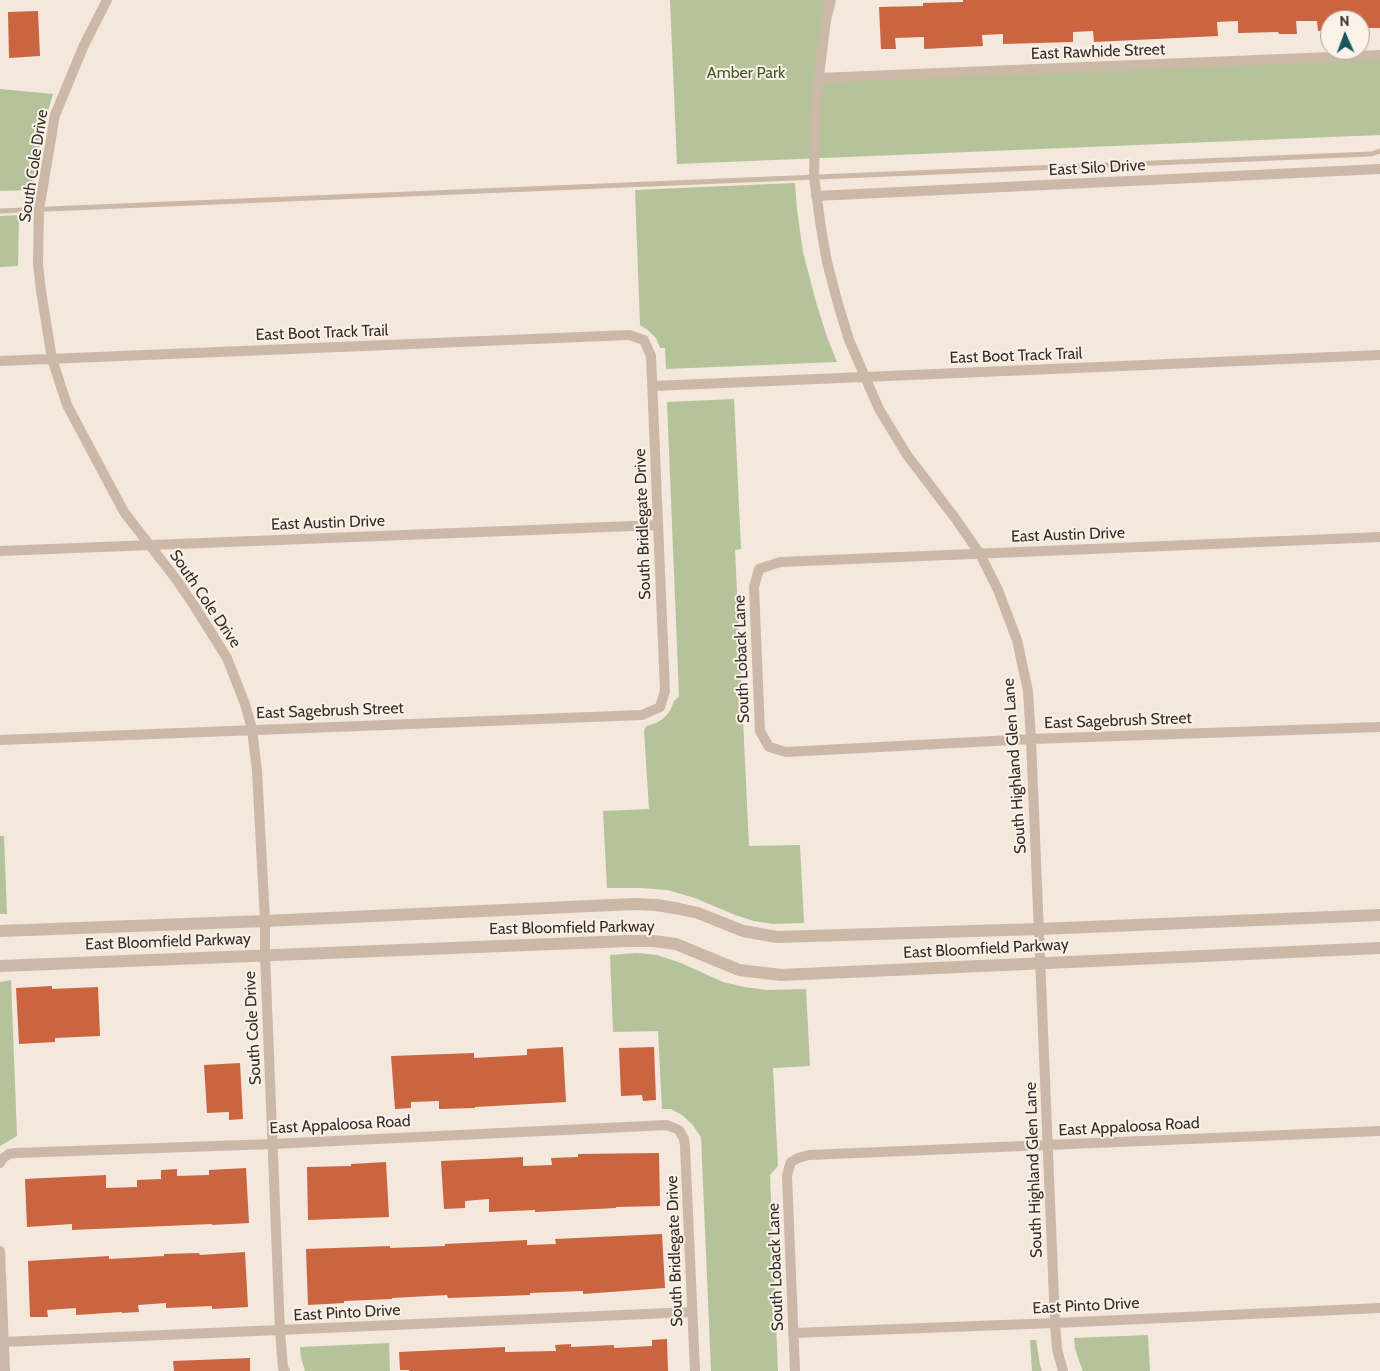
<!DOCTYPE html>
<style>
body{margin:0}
#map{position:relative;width:1380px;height:1371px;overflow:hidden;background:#f3e8db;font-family:Cabin,sans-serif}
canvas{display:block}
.north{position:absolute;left:1320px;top:10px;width:50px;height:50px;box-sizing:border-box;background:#faf2e8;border:1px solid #aca39b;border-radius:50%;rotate:358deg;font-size:14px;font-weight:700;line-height:20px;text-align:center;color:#372d28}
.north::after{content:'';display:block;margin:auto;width:18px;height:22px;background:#1b565b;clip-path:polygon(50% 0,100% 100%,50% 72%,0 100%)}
</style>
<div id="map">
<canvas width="1380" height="1371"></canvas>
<div class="north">N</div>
</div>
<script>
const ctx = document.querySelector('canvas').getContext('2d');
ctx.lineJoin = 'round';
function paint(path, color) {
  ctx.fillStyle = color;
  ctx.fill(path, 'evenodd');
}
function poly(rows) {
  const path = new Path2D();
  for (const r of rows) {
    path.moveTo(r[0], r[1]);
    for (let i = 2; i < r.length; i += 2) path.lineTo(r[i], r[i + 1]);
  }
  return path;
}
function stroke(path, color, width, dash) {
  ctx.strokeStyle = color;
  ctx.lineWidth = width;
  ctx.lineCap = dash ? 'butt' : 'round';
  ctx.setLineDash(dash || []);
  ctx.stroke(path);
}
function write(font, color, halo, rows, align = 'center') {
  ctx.font = font + ' Cabin,sans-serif';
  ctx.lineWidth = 4;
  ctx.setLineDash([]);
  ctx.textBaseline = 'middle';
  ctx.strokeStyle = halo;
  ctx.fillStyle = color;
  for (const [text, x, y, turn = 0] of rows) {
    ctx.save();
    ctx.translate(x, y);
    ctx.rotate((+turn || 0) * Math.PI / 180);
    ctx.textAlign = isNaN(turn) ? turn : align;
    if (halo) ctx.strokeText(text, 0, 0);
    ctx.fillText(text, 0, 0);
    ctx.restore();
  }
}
paint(poly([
 [670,0,831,0,818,78,1380,55,1380,135,677,164],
 [0,89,53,94,43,128,31,190,0,191],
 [795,183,797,210,803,252,816,302,827,337,837,362,666,369,665,348,660,348,656,338,649,331,640,325,635,190],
 [19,215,18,266,0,267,0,216],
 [734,399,741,549,735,550,749,846,800,845,804,923,773,924,754,921,735,915,695,898,667,890,641,888,607,888,603,811,649,809,644,731,646,726,656,723,664,718,670,711,674,701,679,696,667,402],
 [0,836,4,836,7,914,0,914],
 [637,953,657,955,681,963,723,982,744,987,767,990,806,989,810,1066,773,1068,778,1166,770,1175,778,1371,711,1371,701,1137,692,1124,682,1115,671,1109,662,1109,658,1031,613,1032,610,955],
 [11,980,17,1136,0,1146,0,982],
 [1148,1335,1150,1371,1083,1371,1079,1361,1075,1348,1074,1338],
 [1030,1340,1036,1340,1040,1365,1042,1371,1032,1371],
 [389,1343,390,1371,305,1371,301,1358,300,1347]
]), '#b5c39a');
paint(poly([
 [963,0,1380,0,1380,28,1360,28,1360,20,1330,20,1330,30,1318,31,1317,21,1296,21,1297,34,1279,34,1278,32,1238,33,1238,21,1217,22,1218,36,1094,42,1093,31,1073,32,1073,42,1003,44,1003,34,982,35,983,46,924,49,924,37,895,38,896,49,881,49,879,7,923,6,923,3,963,2],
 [38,11,40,56,9,58,8,12],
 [52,986,52,989,98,987,100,1036,55,1038,55,1042,19,1044,16,988],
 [563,1047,566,1102,475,1107,475,1108,439,1109,439,1101,411,1102,411,1108,395,1109,391,1056,474,1053,474,1058,527,1055,527,1049],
 [654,1047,656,1100,643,1101,642,1095,621,1096,619,1048],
 [240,1063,243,1119,229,1120,229,1112,207,1113,204,1065],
 [659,1153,660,1206,616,1207,616,1208,535,1212,535,1210,489,1212,489,1199,465,1201,465,1208,444,1209,441,1161,523,1157,523,1166,552,1165,551,1158,578,1157,578,1154],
 [386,1162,389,1217,308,1220,307,1167,351,1166,351,1164],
 [246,1168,249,1223,212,1225,212,1224,72,1230,72,1224,27,1227,25,1179,106,1175,106,1188,137,1187,137,1180,161,1179,161,1170,177,1169,177,1176,209,1175,209,1170],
 [662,1234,665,1288,583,1294,583,1291,530,1293,530,1295,448,1298,447,1295,392,1298,392,1299,344,1301,344,1303,308,1305,306,1249,390,1246,390,1248,445,1246,445,1244,527,1240,527,1245,556,1244,555,1239],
 [245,1252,248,1307,212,1309,212,1306,166,1308,166,1303,138,1305,139,1312,122,1313,122,1312,76,1315,76,1308,47,1310,48,1317,30,1317,28,1261,109,1256,109,1259,164,1256,164,1254,199,1253,200,1255],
 [667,1339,668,1371,409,1371,409,1370,400,1370,399,1352,505,1347,505,1352,556,1351,555,1345,571,1344,571,1347,614,1345,614,1348,652,1346,652,1340],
 [250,1358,250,1371,174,1371,173,1361]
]), '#cb6441');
stroke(poly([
 [0,211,1371,154,1380,151]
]), '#ccb8a6', 5);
stroke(poly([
 [107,0,84,45,55,115,39,210,38,264,41,291,52,359,67,405,124,512,176,579,195,607,227,658,245,704,252,729,257,771,265,921,265,955,280,1331,283,1368,285,1371],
 [831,0,826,20,816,100,814,177,821,228,827,262,838,304,849,340,879,409,907,455,955,518,980,554,998,590,1017,640,1028,691,1031,739,1055,1323,1057,1349,1063,1371],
 [818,78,1380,55],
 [816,196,1380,169],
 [0,361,629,335,644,340,651,356,665,691,660,707,642,715,0,740],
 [653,386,1380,355],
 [1380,537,780,562,759,569,754,587,760,731,769,747,786,752,1031,739,1380,727],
 [0,551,658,525],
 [0,1163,2,1159,9,1154,16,1153,273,1144,667,1125,679,1130,684,1139,685,1146,695,1371],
 [0,1251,5,1371],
 [793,1333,1055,1323,1380,1308],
 [3,1342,692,1312],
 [795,1371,787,1176,789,1168,791,1162,798,1158,809,1155,1380,1131]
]), '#ccb8a6', 10);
stroke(poly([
 [0,931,265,921,634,904,657,905,680,909,698,913,743,931,777,937,1039,929,1380,915],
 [0,966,628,941,654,941,676,944,739,970,781,975,1380,948]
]), '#ccb8a6', 12);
write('16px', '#372d28', '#faf2e8', [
 ["East Rawhide Street",1098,52,-2],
 ["South Cole Drive",34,166,-81],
 ["East Silo Drive",1097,168,-3],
 ["East Boot Track Trail",322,333,-2],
 ["East Boot Track Trail",1016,356,-2],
 ["East Austin Drive",328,523,-2],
 ["South Bridlegate Drive",643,524,-92],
 ["East Austin Drive",1068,535,-2],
 ["South Cole Drive",205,599,56],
 ["South Loback Lane",742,659,-92],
 ["East Sagebrush Street",330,711,-2],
 ["East Sagebrush Street",1118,721,-2],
 ["South Highland Glen Lane",1015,766,-94],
 ["East Bloomfield Parkway",572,928,-1],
 ["East Bloomfield Parkway",168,942,-2],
 ["East Bloomfield Parkway",986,949,-3],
 ["South Cole Drive",253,1028,-93],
 ["East Appaloosa Road",340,1125,-3],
 ["East Appaloosa Road",1129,1127,-3],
 ["South Highland Glen Lane",1034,1170,-92],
 ["South Bridlegate Drive",675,1251,-92],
 ["South Loback Lane",776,1267,-92],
 ["East Pinto Drive",1086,1306,-3],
 ["East Pinto Drive",347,1313,-3]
]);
write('16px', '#46572a', '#faf2e8', [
 ["Amber Park",746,73]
]);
</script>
